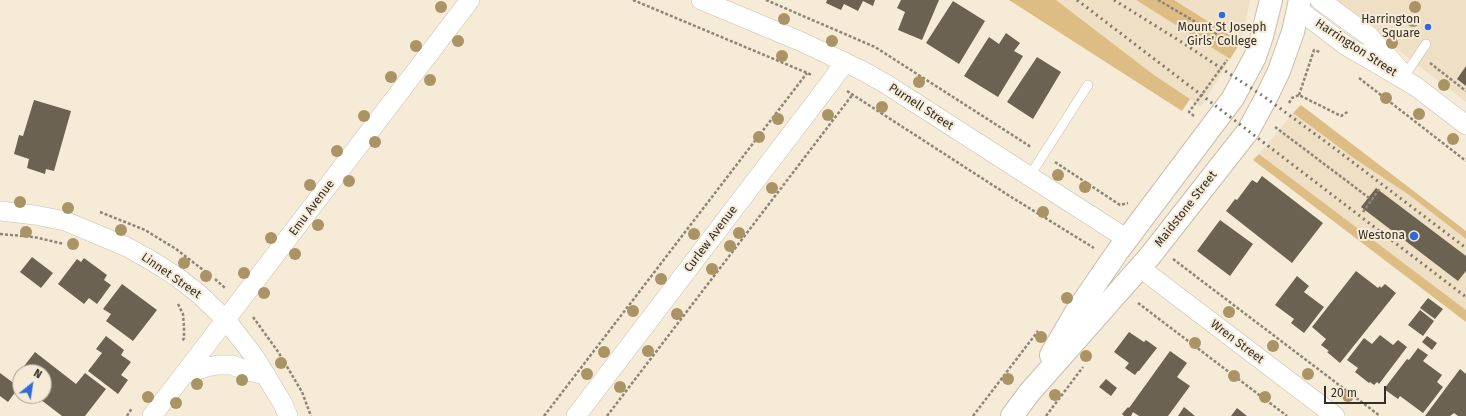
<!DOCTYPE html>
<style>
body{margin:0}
#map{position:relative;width:1466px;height:416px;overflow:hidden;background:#f6ebd7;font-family:"Fira Sans",sans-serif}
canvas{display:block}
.north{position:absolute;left:12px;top:364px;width:40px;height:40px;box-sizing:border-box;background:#f6ebd7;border:1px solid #a8a091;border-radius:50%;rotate:30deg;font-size:11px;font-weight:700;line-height:16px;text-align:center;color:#332f27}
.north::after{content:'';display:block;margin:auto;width:14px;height:18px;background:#2c6bd8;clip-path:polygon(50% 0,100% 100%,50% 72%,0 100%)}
.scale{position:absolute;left:1324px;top:386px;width:62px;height:18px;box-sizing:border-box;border:2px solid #332f27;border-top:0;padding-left:5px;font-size:12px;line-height:14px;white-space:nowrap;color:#332f27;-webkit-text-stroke:3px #f6ebd7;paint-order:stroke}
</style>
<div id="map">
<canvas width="1466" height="416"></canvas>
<div class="north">N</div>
<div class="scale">20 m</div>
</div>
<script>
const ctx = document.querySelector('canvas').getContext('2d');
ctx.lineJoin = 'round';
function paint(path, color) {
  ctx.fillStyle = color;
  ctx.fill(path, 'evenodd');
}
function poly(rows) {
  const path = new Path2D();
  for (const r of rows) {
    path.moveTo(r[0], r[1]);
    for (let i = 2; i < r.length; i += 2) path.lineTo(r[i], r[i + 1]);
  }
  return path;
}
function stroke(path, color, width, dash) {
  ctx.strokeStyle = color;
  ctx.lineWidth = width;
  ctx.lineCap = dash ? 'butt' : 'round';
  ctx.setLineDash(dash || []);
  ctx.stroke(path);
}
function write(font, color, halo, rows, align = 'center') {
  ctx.font = font + ' "Fira Sans",sans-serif';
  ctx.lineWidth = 4;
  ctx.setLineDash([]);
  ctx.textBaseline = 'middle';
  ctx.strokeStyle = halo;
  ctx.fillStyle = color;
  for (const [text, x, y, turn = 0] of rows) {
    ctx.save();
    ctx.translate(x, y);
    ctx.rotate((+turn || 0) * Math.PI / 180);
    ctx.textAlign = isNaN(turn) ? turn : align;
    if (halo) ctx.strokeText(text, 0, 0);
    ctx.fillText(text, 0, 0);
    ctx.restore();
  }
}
paint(poly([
 [1056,0,1136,0,1230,59,1201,107,1154,75],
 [1174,0,1250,0,1241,42,1222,30],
 [1333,0,1466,0,1466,102],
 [1293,113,1355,159,1409,195,1466,239,1466,310,1259,154]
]), '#eedfc5');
paint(poly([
 [1009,0,1056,0,1154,75,1190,99,1182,111],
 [1136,0,1174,0,1241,42,1230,59],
 [1301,105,1466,231,1466,239,1409,195,1355,159,1293,113],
 [1259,154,1466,310,1466,322,1253,160]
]), '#debd85');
paint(poly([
 [827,0,875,0,873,6,863,1,858,11,844,4,841,10,826,3],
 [901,0,939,0,922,40,898,30,905,12,897,8],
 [953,1,985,21,959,64,926,43],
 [1006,33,1020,43,1014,51,1023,56,998,97,964,76,989,37,999,44],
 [1037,57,1061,72,1033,119,1007,102],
 [1466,66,1466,86,1457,79],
 [34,100,71,111,54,171,46,169,45,174,27,168,29,159,14,154,19,135,23,136],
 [1262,176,1323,223,1292,263,1226,211,1235,199,1237,200,1252,180,1257,183],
 [1376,188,1466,256,1466,271,1458,281,1361,207],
 [1220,220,1253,244,1230,276,1197,251],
 [32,257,53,273,41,288,20,272],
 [84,258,107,275,104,280,111,285,97,304,89,298,84,304,58,284,77,259,81,262],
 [1356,271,1378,288,1380,286,1381,288,1385,284,1396,293,1340,363,1327,352,1329,351,1321,345,1326,339,1312,327],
 [1297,276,1309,286,1304,292,1324,307,1304,333,1291,323,1294,319,1275,305],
 [122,284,157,310,133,341,106,321,111,314,103,309],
 [1428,298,1443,309,1435,319,1420,308],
 [1420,310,1434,321,1423,336,1408,325],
 [1129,332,1144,342,1146,340,1157,348,1139,371,1138,371,1135,375,1125,368,1129,363,1114,352],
 [1380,335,1393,345,1398,340,1407,347,1379,384,1377,382,1374,385,1370,382,1369,383,1355,372,1358,368,1347,360,1364,338,1372,344],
 [106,336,124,350,121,355,131,362,121,375,128,380,118,394,88,371,102,353,96,349],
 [1427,336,1437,343,1432,350,1422,342],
 [1418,348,1428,355,1423,361,1442,375,1437,382,1443,387,1423,413,1400,396,1398,399,1384,389,1407,359,1409,360],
 [1170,351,1187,363,1177,377,1190,386,1168,416,1139,416,1133,412,1131,416,1124,416,1122,414,1128,407,1129,408],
 [35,352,76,384,85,373,106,389,85,416,62,416,36,396,44,396,44,372,20,372,20,384,14,379],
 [1460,369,1466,374,1466,416,1458,416,1454,413,1450,416,1425,416],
 [0,373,19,387,8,402,0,396],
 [1106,379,1117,388,1111,396,1099,387],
 [1184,407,1195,416,1178,416],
 [1237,408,1247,416,1231,416]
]), '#6c6251');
const lane = poly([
 [1404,78,1405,75,1426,44],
 [1029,177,1088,85]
]);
const street = poly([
 [701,0,802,42,863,71,886,84,1127,239],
 [1320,0,1369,36,1400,70],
 [1298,9,1345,45,1415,86,1466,125],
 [0,211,35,215,65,221,127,247,152,261,177,277,199,294,226,320,254,356,283,404,288,416],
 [1139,267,1335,416],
 [185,374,207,367,218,365,232,365,248,371,266,375],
 [152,416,470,0],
 [576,416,830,83,845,62]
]);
const secondary = poly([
 [1051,355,1076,312,1118,251,1233,98,1255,57,1262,36,1271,0],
 [1012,416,1029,393,1150,256,1248,131,1266,98,1279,71,1293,32,1300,0]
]);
stroke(lane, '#cabeab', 10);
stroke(street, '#cabeab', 20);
stroke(secondary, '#cabeab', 24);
stroke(poly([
 [633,0,812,75],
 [766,0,875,47,1031,147],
 [1158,0,1237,46],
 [1430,63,1466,91],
 [1359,78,1466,161],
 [847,91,1008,195,1094,248],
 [1299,95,1314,50,1320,52],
 [1289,103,1292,98,1299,95,1341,116,1349,111],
 [1194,116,1189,112,1227,60],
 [1275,127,1372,200],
 [1055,162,1120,205,1128,203],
 [100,212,145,230,176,249,211,276],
 [1363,212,1380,188],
 [0,234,34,237,64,244],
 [1173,259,1380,416],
 [215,279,225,288],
 [1138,303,1287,416],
 [178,304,183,314,184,327,184,338,182,342],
 [253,317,279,353,302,392,311,416],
 [127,416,132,408],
 [544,416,807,73],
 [607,416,853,94],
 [973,416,1038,331],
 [1046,416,1083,367]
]), '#8c8578', 2.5, [3, 2]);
stroke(lane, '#fff', 9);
stroke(street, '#fff', 19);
stroke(secondary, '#fff', 22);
stroke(poly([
 [1077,0,1466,297],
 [1114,0,1180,41,1266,98,1334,148,1466,248]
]), '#80796d', 3, [2, 4]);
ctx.fillStyle = '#aa9465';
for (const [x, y] of [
 [441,7],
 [1415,7],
 [784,19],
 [1413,21],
 [458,41],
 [832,41],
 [1392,43],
 [416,46],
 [782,56],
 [391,77],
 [430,80],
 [919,82],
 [1444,85],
 [1386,98],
 [882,107],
 [1419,114],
 [828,115],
 [364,116],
 [778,119],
 [759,137],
 [1453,139],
 [375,142],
 [337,151],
 [1058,175],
 [349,181],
 [310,185],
 [1085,187],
 [772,188],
 [20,202],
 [68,208],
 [1043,212],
 [318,225],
 [121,230],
 [26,232],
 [739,233],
 [694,234],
 [271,238],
 [73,244],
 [730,246],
 [295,254],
 [184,263],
 [712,269],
 [244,273],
 [206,276],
 [661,279],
 [264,293],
 [1067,298],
 [633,311],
 [1229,312],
 [677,314],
 [1041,337],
 [1195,343],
 [1273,346],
 [648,351],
 [604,352],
 [1086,356],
 [281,363],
 [587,374],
 [1308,374],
 [1234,376],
 [1008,379],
 [242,380],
 [197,384],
 [620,387],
 [1055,395],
 [1348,396],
 [148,397],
 [1265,397],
 [176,403]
]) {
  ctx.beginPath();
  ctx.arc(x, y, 6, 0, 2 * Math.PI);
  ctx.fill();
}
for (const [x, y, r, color] of [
 [1222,15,4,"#2c6bd8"],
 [1428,27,4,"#2c6bd8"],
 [1414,236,5,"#2c6bd8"]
]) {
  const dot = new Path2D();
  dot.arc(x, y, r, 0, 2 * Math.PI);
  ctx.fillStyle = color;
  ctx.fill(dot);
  stroke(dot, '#f6ebd7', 1.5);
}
write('12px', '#332f27', '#f6ebd7', [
 ["Harrington",1420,20],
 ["Square",1420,34],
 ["Mount St Joseph",1222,28,"center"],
 ["Girls' College",1222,42,"center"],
 ["Westona",1405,236]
], 'right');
write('12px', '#332f27', '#f6ebd7', [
 ["Harrington Street",1356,48,33],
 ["Purnell Street",921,107,33],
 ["Emu Avenue",312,208,-53],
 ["Maidstone Street",1186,209,-52],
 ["Curlew Avenue",711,239,-53],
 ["Linnet Street",171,276,35],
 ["Wren Street",1237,342,37]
]);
</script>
